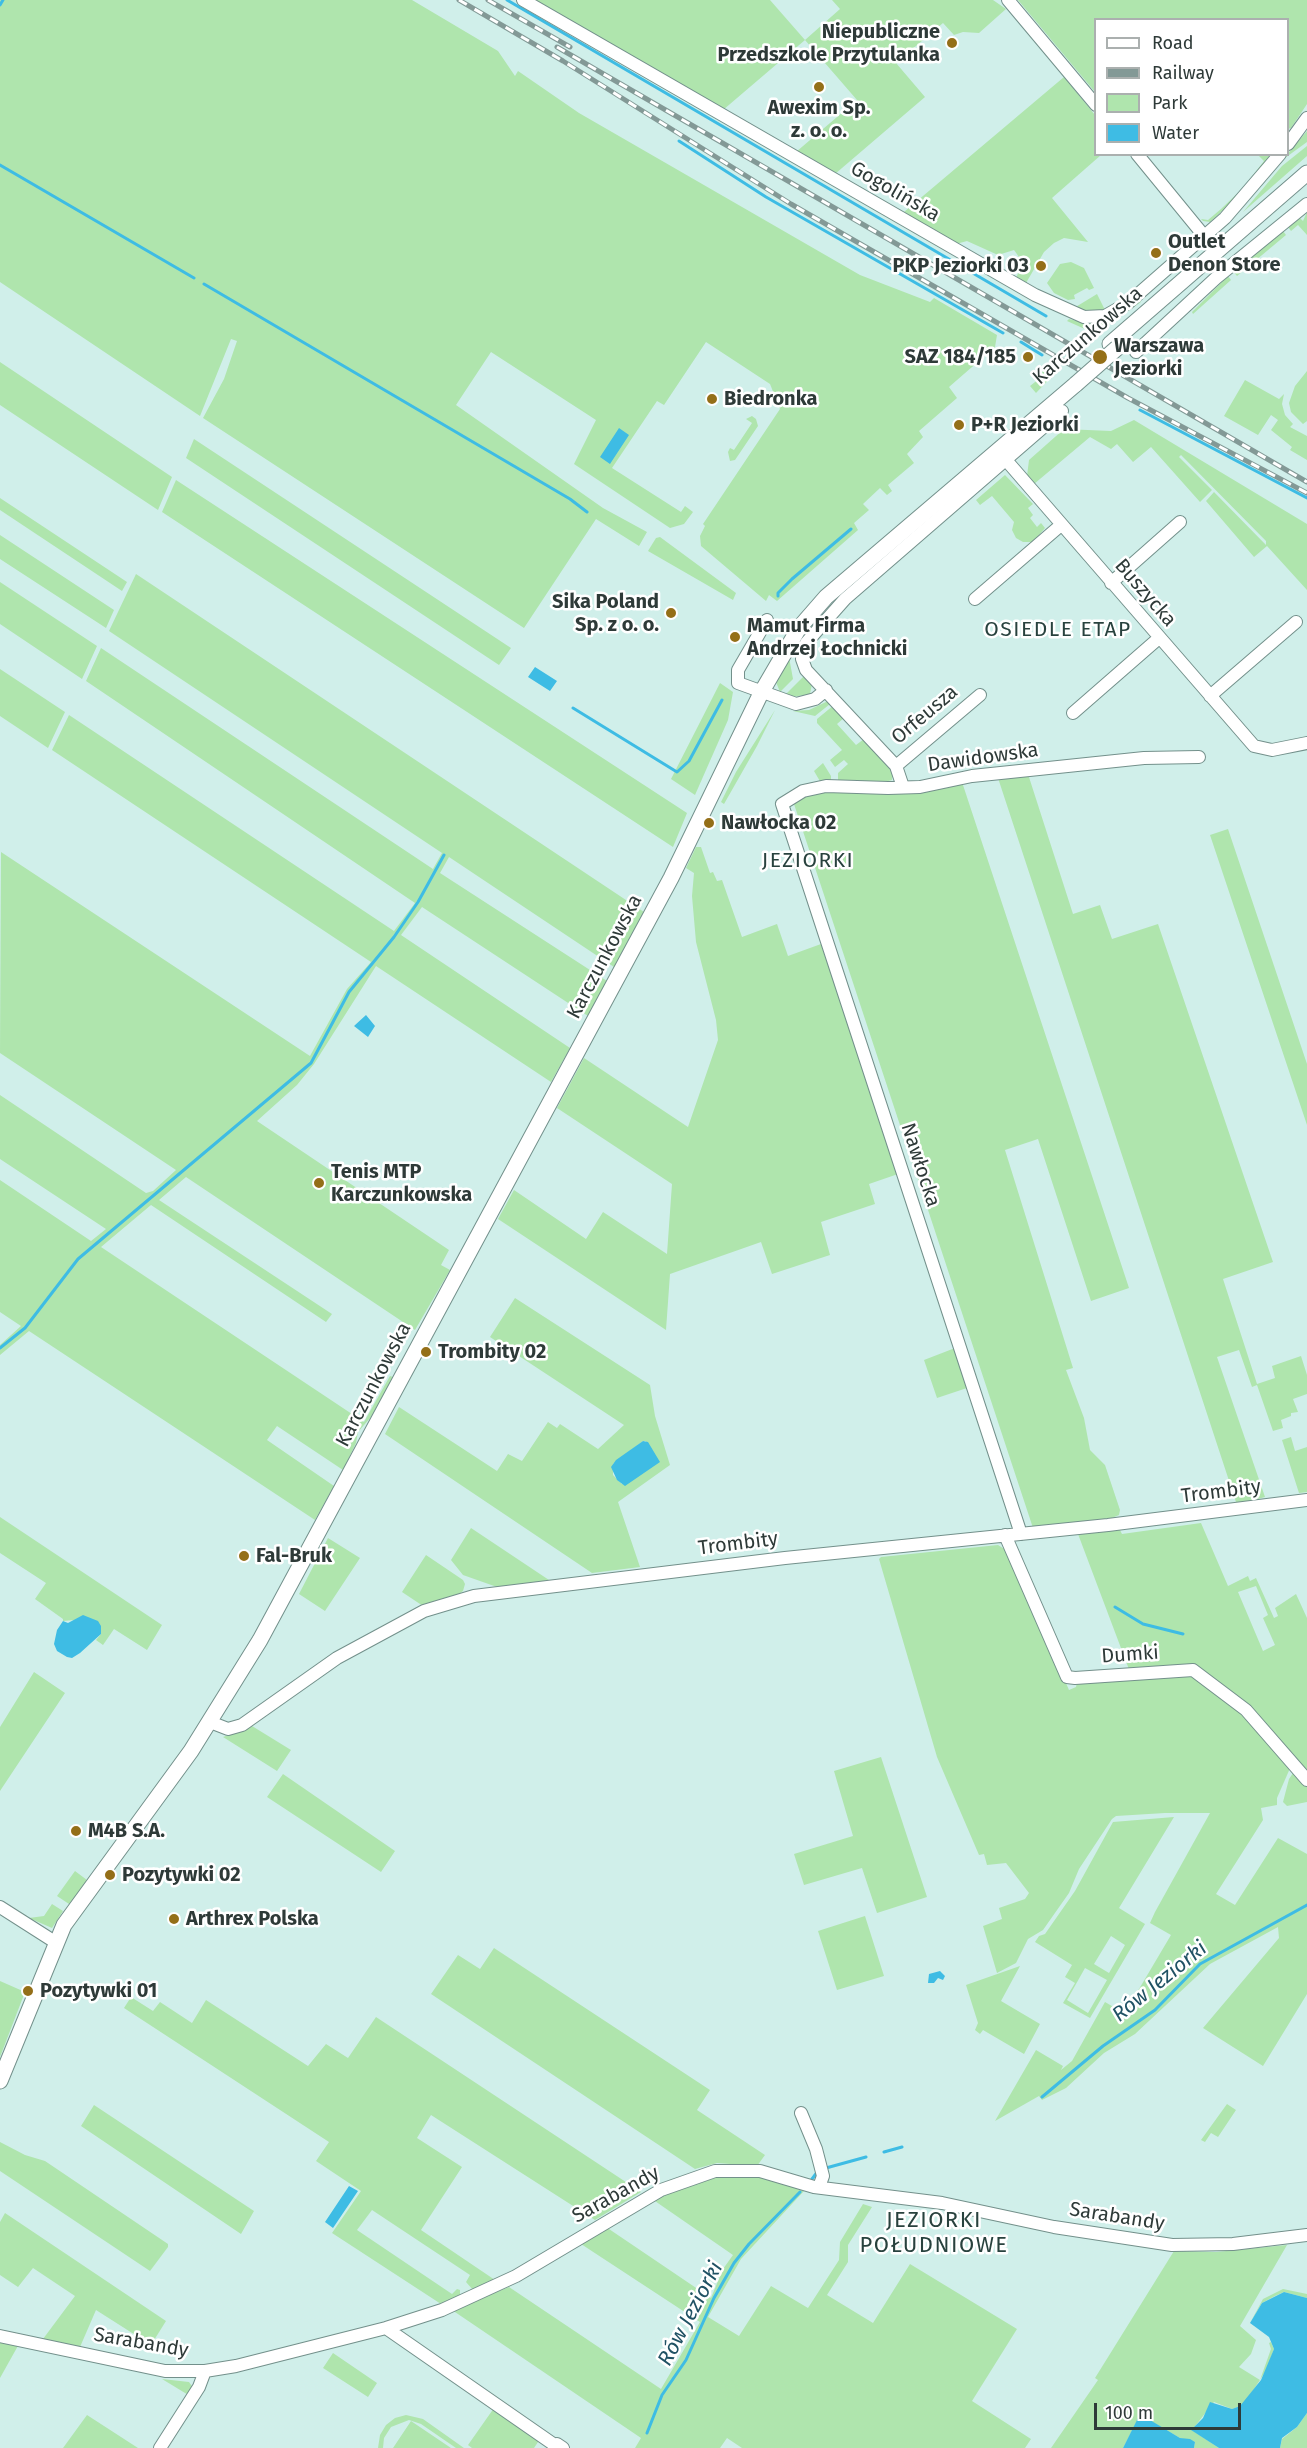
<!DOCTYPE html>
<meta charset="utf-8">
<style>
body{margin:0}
#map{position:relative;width:1307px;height:2448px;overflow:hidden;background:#d0efea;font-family:"Fira Sans",sans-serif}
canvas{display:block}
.legend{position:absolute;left:1094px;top:18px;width:195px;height:138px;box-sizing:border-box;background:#fff;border:2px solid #abb0af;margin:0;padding:8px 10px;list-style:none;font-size:18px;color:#2e3a38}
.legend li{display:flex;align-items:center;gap:12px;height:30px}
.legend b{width:30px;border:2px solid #abb0af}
.scale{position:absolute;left:1094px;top:2403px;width:147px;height:27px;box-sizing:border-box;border:3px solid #2e3a38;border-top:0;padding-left:8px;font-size:18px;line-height:21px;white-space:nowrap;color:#2e3a38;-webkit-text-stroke:4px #fff;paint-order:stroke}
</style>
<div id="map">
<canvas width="1307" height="2448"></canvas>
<ul class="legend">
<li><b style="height:8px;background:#fff"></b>Road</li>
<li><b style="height:8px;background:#839996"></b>Railway</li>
<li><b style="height:16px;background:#afe5ad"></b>Park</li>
<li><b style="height:16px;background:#3ebce4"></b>Water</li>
</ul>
<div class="scale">100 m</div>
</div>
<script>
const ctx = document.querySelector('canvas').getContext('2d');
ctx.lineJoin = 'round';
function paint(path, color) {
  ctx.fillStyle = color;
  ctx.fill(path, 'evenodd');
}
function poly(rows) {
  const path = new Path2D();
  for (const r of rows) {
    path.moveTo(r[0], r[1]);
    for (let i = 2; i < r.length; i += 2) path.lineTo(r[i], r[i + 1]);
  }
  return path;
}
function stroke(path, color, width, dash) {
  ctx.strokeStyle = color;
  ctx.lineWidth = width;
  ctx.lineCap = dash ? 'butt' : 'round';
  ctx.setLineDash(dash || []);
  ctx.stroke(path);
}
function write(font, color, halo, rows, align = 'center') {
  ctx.font = font + ' "Fira Sans",sans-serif';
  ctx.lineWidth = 5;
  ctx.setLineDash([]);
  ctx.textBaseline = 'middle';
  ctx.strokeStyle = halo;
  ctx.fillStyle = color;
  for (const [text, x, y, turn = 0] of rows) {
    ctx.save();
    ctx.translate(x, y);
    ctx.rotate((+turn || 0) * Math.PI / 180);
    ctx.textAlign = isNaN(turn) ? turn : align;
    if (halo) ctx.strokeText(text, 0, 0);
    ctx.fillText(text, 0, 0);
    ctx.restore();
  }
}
paint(poly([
 [0,0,412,0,498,51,515,76,518,71,579,113,860,275,930,302,934,298,997,335,995,347,949,387,957,398,919,431,923,437,907,454,914,463,888,485,892,491,887,495,880,488,863,504,869,510,854,523,858,530,777,601,769,595,766,601,701,546,700,536,705,526,703,524,780,409,770,384,706,342,664,405,657,401,612,468,681,512,685,506,693,512,684,524,670,528,574,464,596,420,491,352,456,405,603,508,647,532,639,546,596,519,524,628,203,418,224,379,237,341,231,339,200,416,0,282],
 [530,0,770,0,805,40,840,9,832,0,993,0,1006,9,979,33,963,32,954,35,943,23,896,63,925,97,835,174,796,152,857,100,805,40,723,110],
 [1018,0,1307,0,1307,104,1291,128,1288,129,1288,20,1096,20,1095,92],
 [1064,77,1095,115,1096,154,1101,155,1052,198,1088,242,1064,238,1054,243,1044,252,1026,283,1016,278,1020,269,1015,263,1019,257,1014,250,998,255,967,241,956,244,904,212],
 [1307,131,1307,142,1285,158,1284,158],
 [1307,146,1307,156,1243,212,1282,166],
 [1258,155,1273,155,1224,213,1222,211,1210,222,1203,221,1201,219,1208,220,1221,209,1243,188,1264,161],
 [1307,212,1307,235,1298,225,1291,231,1288,227,1300,218,1303,221],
 [1283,231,1286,235,1237,276,1233,271],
 [1071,262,1084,268,1094,288,1089,290,1087,288,1074,295,1075,299,1068,300,1054,293,1047,283,1060,264],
 [1228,276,1231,280,1193,314,1192,312],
 [1097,294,1105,310,1089,311,1074,308],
 [1140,300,1141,302,1096,334,1067,321,1069,319,1089,324,1109,320,1125,313],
 [0,362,172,477,158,510,0,405],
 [1048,366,1058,370,1036,393,1030,386,1044,375,1042,372],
 [1307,371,1307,421,1303,424,1291,412,1289,403,1295,386],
 [1245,380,1279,399,1284,394,1282,404,1285,415,1293,424,1290,427,1307,436,1307,460,1290,450,1292,447,1271,430,1278,420,1271,415,1258,435,1224,416],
 [752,416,756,419,758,426,735,460,730,461,728,452,730,448,734,450,752,423,746,419],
 [1134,420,1307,524,1307,590,1267,546,1254,557,1206,501,1214,492,1266,545,1266,541,1181,455,1179,457,1212,490,1200,502,1151,447,1133,462,1117,444,1111,449,1090,437,1034,484,1027,476,1029,460,1064,429,1111,431],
 [194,439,511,648,499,665,186,458],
 [1005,475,1033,504,1028,508,1033,515,1030,518,1037,527,1041,523,1045,528,1033,542,1023,542,1016,538,1012,530,1014,522,992,496,980,505,976,500],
 [176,480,687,813,673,847,162,512],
 [0,498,127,582,122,591,0,510],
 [0,535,114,610,106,628,0,559],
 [660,537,736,593,733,600,648,551,656,538],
 [136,574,644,912,614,967,449,857,440,873,607,981,588,1016,422,907,401,935,570,1048,551,1082,376,966,314,1064,297,1085,257,1121,449,1250,441,1265,450,1270,415,1330,186,1177,159,1200,332,1314,326,1322,151,1205,101,1247,364,1422,390,1376,393,1377,371,1417,358,1432,356,1443,343,1470,277,1426,267,1440,334,1486,315,1520,29,1331,0,1355,0,1345,21,1326,0,1312,0,1180,91,1241,106,1229,0,1159,0,1095,146,1193,153,1191,176,1170,0,1053,1,852,310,1056,347,989,371,962,52,750,69,715,394,931,415,903,86,681,101,648,433,869,442,853,109,631],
 [0,582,97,646,82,679,0,624],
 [789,657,793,679,780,692,776,682],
 [0,669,65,712,48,748,0,716],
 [805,675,812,684,810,694,792,697,785,695],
 [720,683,733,692,728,720,695,795,671,779],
 [828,701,830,704,815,716,793,711,809,710],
 [834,705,845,717,837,724,856,745,864,739,893,773,892,780,881,783,838,782,838,773,848,764,844,760,835,767,830,760,842,750,817,723,817,719],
 [775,710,757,746,724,804,721,802,736,772],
 [823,763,831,776,831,780,821,783,814,771],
 [1028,774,1073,914,1100,905,1112,939,1158,924,1273,1262,1223,1279,1257,1384,1275,1378,1272,1366,1301,1356,1307,1375,1307,1394,1293,1399,1298,1412,1291,1413,1291,1416,1281,1420,1283,1428,1273,1431,1257,1385,1252,1387,1239,1350,1217,1357,1265,1497,1237,1505,1236,1502,998,778],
 [962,782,1129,1288,1091,1301,1038,1139,1005,1150,1073,1368,1066,1370,1084,1418,1090,1450,1105,1465,1120,1510,1119,1515,1112,1518,1033,1528,793,801,819,792],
 [1228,829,1307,1064,1307,1125,1210,835],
 [696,847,701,847,710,873,713,872,717,881,722,880,742,937,777,924,788,956,821,944,898,1174,869,1184,875,1204,821,1222,830,1255,772,1274,761,1242,670,1274,666,1330,498,1219,514,1190,586,1239,603,1212,667,1254,672,1184,557,1108,584,1058,688,1127,718,1040,716,1020,696,942,692,896,694,873,686,868],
 [515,1298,650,1385,655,1416,670,1465,618,1502,640,1567,592,1573,385,1434,399,1407,497,1471,508,1454,522,1461,548,1422,557,1428,560,1424,598,1449,624,1425,490,1337],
 [643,1441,646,1441,622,1484,613,1475,613,1464],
 [955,1348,970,1387,937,1398,924,1360],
 [1291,1437,1295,1451,1307,1447,1307,1492,1299,1493,1282,1440],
 [0,1517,162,1625,147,1650,114,1629,103,1645,96,1640,101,1634,74,1620,63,1621,63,1619,35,1599,46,1583,0,1553],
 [1201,1523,1228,1586,1248,1576,1250,1581,1256,1578,1274,1618,1278,1616,1275,1608,1296,1594,1307,1618,1307,1775,1205,1673,1130,1672,1078,1534,1119,1528,1122,1534],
 [1256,1586,1268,1615,1263,1618,1275,1645,1263,1651,1238,1592],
 [471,1528,549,1580,520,1586,497,1587,463,1575,451,1560],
 [328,1538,360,1558,325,1611,299,1594],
 [998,1545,1009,1552,1069,1690,1076,1687,1077,1682,1193,1675,1229,1700,1291,1766,1277,1798,1277,1805,1261,1808,1263,1820,1216,1894,1235,1905,1278,1838,1307,1854,1307,1994,1263,2066,1203,2028,1279,1938,1278,1927,1210,1964,1135,2034,1104,2053,1066,2088,1042,2100,1039,2096,995,2121,1036,2050,1063,2066,1061,2070,1072,2061,1105,2002,1122,2012,1126,2011,1171,1935,1150,1923,1155,1912,1210,1813,1165,1813,1116,1816,1112,1819,1079,1869,1069,1893,1043,1930,1028,1939,1016,1963,997,1973,983,1926,1002,1919,999,1908,1025,1899,1029,1893,1006,1863,987,1865,984,1854,979,1855,937,1757,879,1559,881,1557],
 [426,1555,463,1580,465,1584,463,1591,458,1595,441,1599,426,1608,402,1592],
 [34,1672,65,1693,0,1791,0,1727],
 [252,1726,291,1750,277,1771,223,1737],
 [881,1757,927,1897,877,1913,862,1868,804,1885,794,1854,853,1836,834,1771],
 [1293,1773,1307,1784,1307,1802,1287,1806,1283,1802,1289,1779],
 [283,1774,395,1851,381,1872,267,1797],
 [1174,1817,1119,1908,1145,1924,1090,2018,1063,2003,1075,1983,1065,1977,1072,1965,1035,1942,1039,1936,1045,1934,1075,1891,1113,1822],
 [1111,1936,1125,1945,1109,1973,1094,1964],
 [1085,1968,1107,1980,1088,2013,1067,2000],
 [75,1871,87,1880,87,1884,69,1904,57,1896],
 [52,1904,63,1911,52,1928,29,1918,44,1916],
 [865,1916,884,1976,837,1990,818,1931],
 [494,1948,710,2090,697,2110,765,2155,757,2166,717,2163,695,2169,431,1994,458,1955,480,1969],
 [1020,1966,1001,2001,1040,2024,1024,2054,983,2030,980,2034,975,2030,978,2023,966,1985],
 [0,1981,25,1992,0,2057],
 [131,1997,153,2011,160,2002,192,2023,206,2000,308,2066,326,2044,348,2058,376,2017,641,2192,595,2220,431,2115,417,2138,462,2167,421,2230,495,2280,473,2290,466,2282,470,2275,372,2210,357,2230,452,2294,457,2289,460,2290,460,2296,441,2304,332,2233,361,2191,316,2161,329,2142,124,2008],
 [1227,2104,1236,2110,1218,2137,1211,2133,1205,2142,1201,2140],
 [94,2105,254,2211,241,2234,81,2126],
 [0,2142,25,2155,45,2161,168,2244,168,2247,150,2271,0,2171],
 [740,2174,765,2177,804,2191,741,2259,708,2317,739,2336,771,2286,808,2308,839,2260,840,2242,863,2204,872,2207,848,2245,848,2262,827,2295,873,2323,910,2264,1017,2329,972,2401,1031,2439,1025,2448,742,2448,727,2438,720,2448,635,2448,641,2438,452,2310,509,2287,661,2389,700,2322,578,2242,606,2227,711,2298,723,2269,733,2255,652,2199,723,2175],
 [5,2213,166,2321,151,2345,96,2310,80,2347,43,2339,75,2296,33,2268,18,2287,0,2275,0,2222],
 [1287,2245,1240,2326,1256,2340,1251,2354,1239,2367,1260,2380,1271,2349,1269,2343,1271,2342,1274,2349,1267,2369,1247,2400,1240,2406,1232,2409,1214,2402,1192,2430,1219,2448,1194,2448,1195,2442,1180,2438,1140,2415,1123,2448,1051,2448,1098,2380,1095,2378,1174,2251,1216,2252],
 [1283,2289,1307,2294,1307,2298,1284,2292,1275,2296,1262,2303,1250,2323,1263,2299],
 [0,2341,19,2344,0,2378],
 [333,2353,377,2383,368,2397,323,2368],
 [162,2379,189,2382,194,2389,190,2396],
 [494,2408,540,2439,534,2448,472,2448,468,2445],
 [1307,2413,1307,2448,1280,2448,1282,2439,1297,2427],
 [87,2415,138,2448,63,2448],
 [406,2415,423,2419,464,2448,456,2448,421,2424,409,2420,391,2427,384,2438,383,2448,378,2448,380,2435,386,2425,395,2418],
 [411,2421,451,2448,393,2448]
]), '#afe5ad');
paint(poly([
 [619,428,629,435,610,464,600,457],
 [535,667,557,681,550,691,528,677],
 [366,1015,375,1026,368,1037,354,1026],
 [643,1441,648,1442,660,1462,625,1486,617,1480,611,1467,616,1460],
 [83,1615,98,1621,101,1626,101,1634,80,1653,72,1658,67,1657,57,1651,54,1644,57,1630,63,1621,68,1623],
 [940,1971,945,1976,943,1980,938,1978,934,1983,928,1983,929,1974],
 [349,2186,358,2191,333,2228,325,2222],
 [1284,2292,1307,2298,1307,2413,1297,2427,1282,2438,1280,2448,1219,2448,1191,2430,1203,2418,1210,2402,1232,2409,1240,2406,1261,2380,1274,2349,1269,2337,1250,2323,1262,2303],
 [1140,2414,1180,2438,1190,2439,1195,2442,1194,2448,1123,2448]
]), '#3ebce4');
stroke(poly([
 [507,0,1046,316],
 [0,5,3,0],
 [679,141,766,197,1003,333],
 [0,165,194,278],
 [204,284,570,499,587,512],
 [1021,342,1042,355],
 [1140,410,1307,498],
 [778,596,778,593,792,579,851,529],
 [573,708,677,772,689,761,722,700],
 [0,1348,25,1328,78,1259,311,1063,349,992,394,937,418,902,444,855],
 [1115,1607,1143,1624,1183,1634],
 [1042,2097,1103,2046,1155,2010,1200,1964,1307,1905],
 [884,2152,902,2147],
 [826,2168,866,2157],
 [812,2179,818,2171],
 [647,2433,662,2395,686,2360,714,2298,734,2263,749,2244,800,2192]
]), '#3ebce4', 3);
const minor = poly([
 [523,0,1035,295,1084,317,1105,316,1128,303,1225,218,1280,154],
 [1008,0,1096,105],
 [1288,144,1307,118],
 [1137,154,1205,237],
 [1136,352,1216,278,1307,204],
 [1006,460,1254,746,1272,750,1307,743],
 [1111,583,1180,522],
 [975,599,1061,525],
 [767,620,738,670,738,683,796,704,815,699,826,690],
 [1210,696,1296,622],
 [1073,713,1159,638],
 [896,766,980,695],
 [903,787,896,766,806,670,802,659,806,643,845,599,1062,411],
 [1021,1534,782,804,803,791,826,786,888,788,920,787,972,776,1144,758,1199,757],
 [1005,1535,1067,1677,1075,1678,1193,1670,1246,1710,1307,1780],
 [210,1722,228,1729,242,1725,337,1658,424,1611,474,1596,785,1558,1108,1525,1307,1500],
 [0,1907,55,1942],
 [801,2113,816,2149,823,2176,819,2187],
 [386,2328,556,2446,557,2444,563,2448],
 [0,2336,165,2371,205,2371,236,2366,386,2328,442,2310,516,2276,661,2190,715,2171,760,2171,814,2187,942,2203,1054,2227,1172,2245,1233,2244,1307,2235],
 [160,2448,199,2387,205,2371]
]);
const tertiary = poly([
 [1110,344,1307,173],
 [0,2081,64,1925,191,1751,260,1640,671,878,761,693,799,628,826,597,1076,384]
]);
stroke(minor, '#73908b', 14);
stroke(tertiary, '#73908b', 17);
stroke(minor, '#fff', 12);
stroke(tertiary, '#fff', 15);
const rail = poly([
 [459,0,563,61,791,204,1128,398,1307,493],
 [488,0,570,47],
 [557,47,1307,482]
]);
stroke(rail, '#839996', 5);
stroke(rail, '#fff', 3, [9]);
const tertiaryBridge = poly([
 [1076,384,1117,348]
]);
stroke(tertiaryBridge, '#73908b', 17, []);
stroke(tertiaryBridge, '#fff', 15);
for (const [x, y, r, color] of [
 [952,43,6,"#946f18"],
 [819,87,6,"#946f18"],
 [1156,253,6,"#946f18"],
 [1041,266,6,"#946f18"],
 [1028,357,6,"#946f18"],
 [1100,357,8,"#946f18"],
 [712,399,6,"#946f18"],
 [959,425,6,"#946f18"],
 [671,613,6,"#946f18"],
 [735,637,6,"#946f18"],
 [709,823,6,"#946f18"],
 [319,1183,6,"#946f18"],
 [426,1352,6,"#946f18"],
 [244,1556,6,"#946f18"],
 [76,1831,6,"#946f18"],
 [110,1875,6,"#946f18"],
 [174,1919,6,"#946f18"],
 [28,1991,6,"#946f18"]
]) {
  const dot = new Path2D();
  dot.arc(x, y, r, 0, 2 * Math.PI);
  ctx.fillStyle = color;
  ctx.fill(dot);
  stroke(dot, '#fff', 2);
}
write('bold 20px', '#2e3a38', '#fff', [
 ["Niepubliczne",940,32,"right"],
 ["Przedszkole Przytulanka",940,55,"right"],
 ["Awexim Sp.",819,108,"center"],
 ["z. o. o.",819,131,"center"],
 ["Outlet",1168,242],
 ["Denon Store",1168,265],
 ["PKP Jeziorki 03",1029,266,"right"],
 ["Warszawa",1114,346],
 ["Jeziorki",1114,369],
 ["SAZ 184/185",1016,357,"right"],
 ["Biedronka",724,399],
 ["P+R Jeziorki",971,425],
 ["Sika Poland",659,602,"right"],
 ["Sp. z o. o.",659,625,"right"],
 ["Mamut Firma",747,626],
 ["Andrzej Łochnicki",747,649],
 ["Nawłocka 02",721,823],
 ["Tenis MTP",331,1172],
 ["Karczunkowska",331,1195],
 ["Trombity 02",438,1352],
 ["Fal-Bruk",256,1556],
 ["M4B S.A.",88,1831],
 ["Pozytywki 02",122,1875],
 ["Arthrex Polska",186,1919],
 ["Pozytywki 01",40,1991]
], 'left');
write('20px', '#2e3a38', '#fff', [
 ["Gogolińska",895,192,30],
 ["Karczunkowska",1088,336,-41],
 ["Buszycka",1145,593,49],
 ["Orfeusza",925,715,-40],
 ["Dawidowska",983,758,-8],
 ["Karczunkowska",605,957,-62],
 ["Nawłocka",920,1165,72],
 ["Karczunkowska",374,1385,-62],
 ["Trombity",1221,1492,-7],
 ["Trombity",738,1544,-7],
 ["Dumki",1130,1655,-4],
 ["Sarabandy",616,2195,-29],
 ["Sarabandy",1117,2217,9],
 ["Sarabandy",141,2343,10]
]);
ctx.letterSpacing = '1.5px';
write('21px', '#28423e', '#fff', [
 ["OSIEDLE ETAP",1058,630],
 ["JEZIORKI",808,861]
]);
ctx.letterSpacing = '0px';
write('italic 21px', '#205264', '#fff', [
 ["Rów Jeziorki",1160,1982,-39],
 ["Rów Jeziorki",691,2314,-62]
]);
ctx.letterSpacing = '1.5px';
write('22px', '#28423e', '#fff', [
 ["JEZIORKI",934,2221],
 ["POŁUDNIOWE",934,2246]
]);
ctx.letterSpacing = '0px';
</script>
